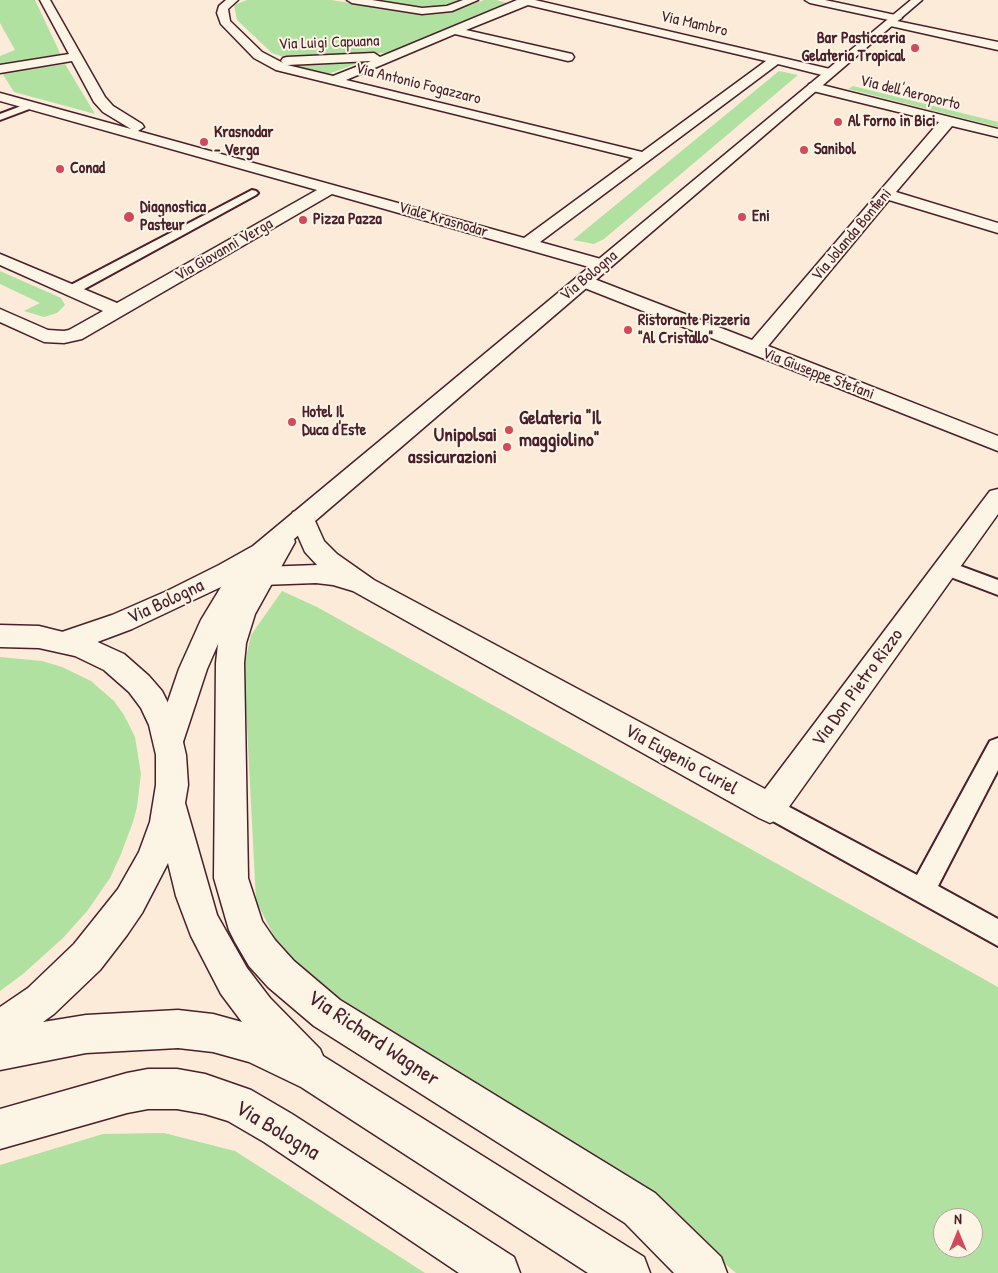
<!DOCTYPE html>
<style>
body{margin:0}
#map{position:relative;width:998px;height:1273px;overflow:hidden;background:#fbebd8;font-family:"Patrick Hand",sans-serif}
canvas{display:block}
.north{position:absolute;left:933px;top:1208px;width:50px;height:50px;box-sizing:border-box;background:#fcf5e5;border:1px solid #b59f9b;border-radius:50%;rotate:0deg;font-size:14px;font-weight:700;line-height:20px;text-align:center;color:#4a1f2b}
.north::after{content:'';display:block;margin:auto;width:18px;height:22px;background:#d1495b;clip-path:polygon(50% 0,100% 100%,50% 72%,0 100%)}
</style>
<div id="map">
<canvas width="998" height="1273"></canvas>
<div class="north">N</div>
</div>
<script>
const ctx = document.querySelector('canvas').getContext('2d');
ctx.lineJoin = 'round';
function paint(path, color) {
  ctx.fillStyle = color;
  ctx.fill(path, 'evenodd');
}
function poly(rows) {
  const path = new Path2D();
  for (const r of rows) {
    path.moveTo(r[0], r[1]);
    for (let i = 2; i < r.length; i += 2) path.lineTo(r[i], r[i + 1]);
  }
  return path;
}
function stroke(path, color, width, dash) {
  ctx.strokeStyle = color;
  ctx.lineWidth = width;
  ctx.lineCap = dash ? 'butt' : 'round';
  ctx.setLineDash(dash || []);
  ctx.stroke(path);
}
function write(font, color, halo, rows, align = 'center') {
  ctx.font = font + ' "Patrick Hand",sans-serif';
  ctx.lineWidth = 4;
  ctx.setLineDash([]);
  ctx.textBaseline = 'middle';
  ctx.strokeStyle = halo;
  ctx.fillStyle = color;
  for (const [text, x, y, turn = 0] of rows) {
    ctx.save();
    ctx.translate(x, y);
    ctx.rotate((+turn || 0) * Math.PI / 180);
    ctx.textAlign = isNaN(turn) ? turn : align;
    if (halo) ctx.strokeText(text, 0, 0);
    ctx.fillText(text, 0, 0);
    ctx.restore();
  }
}
paint(poly([
 [0,0,35,0,61,55,0,65,0,56,15,50,0,23],
 [247,0,331,0,419,14,455,11,484,0,496,0,511,4,388,53,287,58,272,53,237,20,234,5],
 [376,0,460,0,448,5,421,7],
 [366,60,326,75,282,63],
 [65,64,95,114,14,92,2,73],
 [779,71,798,75,604,239,594,244,573,240],
 [853,86,998,122,998,127,848,89],
 [0,271,61,298,65,305,57,313,44,317,24,311,40,303,0,284],
 [282,591,317,607,998,987,998,1273,736,1273,614,1172,328,995,278,944,256,901,244,667,251,635],
 [943,1218,973,1218,973,1248,943,1248],
 [0,657,42,661,62,667,91,681,114,701,124,715,135,737,141,774,137,807,133,822,121,854,110,878,88,910,63,938,23,974,0,991],
 [164,1133,235,1151,425,1273,0,1273,0,1165,103,1134]
]), '#b0e1a1');
const service = poly([
 [29,103,34,106,32,108,0,120,0,114,29,103],
 [252,190,256,191,258,193,256,195,77,293,67,293,65,290,67,287,252,190],
 [947,561,998,580,998,595,940,573,938,568,940,563,947,561],
 [998,738,998,770,938,886,998,919,998,946,762,815,758,808,762,801,770,797,778,801,917,875,990,741,998,738]
]);
const minor = poly([
 [40,0,50,0,105,97,113,106,142,124,144,127,138,131,524,238,633,158,276,70,254,58,221,24,217,13,219,6,226,0,238,0,228,9,230,21,262,52,283,63,281,61,283,58,287,57,374,53,380,57,517,0,535,0,830,69,836,73,830,77,778,64,540,242,608,261,611,265,608,269,602,270,596,269,332,194,82,339,64,343,44,342,0,322,0,309,48,330,64,331,69,330,103,311,0,265,0,254,117,303,317,190,0,101,0,93,131,129,103,112,94,102,72,61,0,73,0,65,69,54,40,0],
 [528,5,766,61,642,152,346,80,455,34,568,61,572,60,574,57,572,54,466,30,528,5],
 [371,61,333,76,283,64,287,65,371,61],
 [347,0,372,0,422,8,447,6,463,0,478,0,452,11,422,14,352,3,347,0],
 [805,0,825,0,900,16,902,18,897,21,998,42,998,50,886,25,884,23,889,20,810,3,805,0],
 [814,83,998,129,998,137,952,126,896,192,998,223,998,233,889,200,768,346,998,436,998,451,577,285,574,281,577,277,583,276,589,277,752,340,939,122,809,90,808,87,809,84,814,83],
 [998,489,998,514,781,818,770,823,759,818,353,591,333,585,316,583,262,585,253,583,249,576,253,569,262,567,317,565,305,552,290,518,293,512,302,510,311,512,324,541,337,554,374,580,765,789,990,491,998,489]
]);
const tertiary = poly([
 [911,0,922,0,294,539,295,542,255,614,246,643,244,663,248,878,262,921,275,940,294,961,340,1000,655,1193,721,1257,727,1273,674,1273,625,1223,314,1026,268,987,249,966,235,942,229,930,214,878,216,663,218,644,207,669,180,751,169,755,158,751,154,742,179,669,201,620,221,587,132,629,76,650,66,653,56,650,52,642,56,634,112,615,167,591,219,565,253,546,911,0],
 [148,1069,177,1069,205,1074,251,1090,292,1114,514,1257,520,1273,459,1273,264,1142,228,1121,205,1114,177,1109,148,1109,127,1113,0,1149,0,1109,127,1073,148,1069]
]);
const primary = poly([
 [0,625,39,626,91,639,124,654,149,676,162,691,179,725,186,755,188,785,185,803,217,915,247,968,270,998,320,1049,323,1056,644,1257,650,1273,588,1273,301,1087,249,1062,213,1052,178,1048,86,1053,0,1070,0,1007,28,988,74,944,118,889,139,852,150,822,156,785,156,755,149,725,141,708,129,692,104,670,75,656,39,648,0,647,0,625],
 [168,863,176,896,191,936,221,994,242,1022,213,1014,178,1010,86,1015,43,1022,54,1014,100,970,127,935,142,913,168,863]
]);
stroke(service, '#4a1f2b', 4);
stroke(minor, '#4a1f2b', 3);
stroke(tertiary, '#4a1f2b', 3);
stroke(primary, '#4a1f2b', 3);
paint(service, '#fcf5e5');
paint(minor, '#fcf5e5');
paint(tertiary, '#fcf5e5');
paint(primary, '#fcf5e5');
for (const [x, y, r, color] of [
 [915,48,5,"#d1495b"],
 [838,122,5,"#d1495b"],
 [204,142,5,"#d1495b"],
 [804,150,5,"#d1495b"],
 [60,169,5,"#d1495b"],
 [129,217,6,"#d1495b"],
 [742,217,5,"#d1495b"],
 [303,220,5,"#d1495b"],
 [628,330,5,"#d1495b"],
 [292,422,5,"#d1495b"],
 [509,430,5,"#d1495b"],
 [507,447,5,"#d1495b"]
]) {
  const dot = new Path2D();
  dot.arc(x, y, r, 0, 2 * Math.PI);
  ctx.fillStyle = color;
  ctx.fill(dot);
  stroke(dot, '#fcf5e5', 2);
}
write('16px', '#4a1f2b', '#fcf5e5', [
 ["Via Mambro",694,24,13],
 ["Via Luigi Capuana",329,43,-2],
 ["Via Antonio Fogazzaro",418,84,14],
 ["Via dell'Aeroporto",910,93,14],
 ["Viale Krasnodar",443,220,16],
 ["Via Jolanda Bonfieni",852,235,-50],
 ["Via Giovanni Verga",224,250,-30],
 ["Via Bologna",589,276,-40],
 ["Via Giuseppe Stefani",818,374,21]
]);
write('bold 16px', '#4a1f2b', '#fcf5e5', [
 ["Bar Pasticceria",905,39,"right"],
 ["Gelateria Tropical",905,57,"right"],
 ["Al Forno in Bici",848,122],
 ["Krasnodar",214,133],
 ["- Verga",214,151],
 ["Sanibol",814,150],
 ["Conad",70,169],
 ["Diagnostica",140,208],
 ["Pasteur",140,226],
 ["Eni",752,217],
 ["Pizza Pazza",313,220],
 ["Ristorante Pizzeria",638,321],
 ["\"Al Cristallo\"",638,339],
 ["Hotel Il",302,413],
 ["Duca d'Este",302,431]
], 'left');
write('bold 19px', '#4a1f2b', '#fcf5e5', [
 ["Gelateria \"Il",519,419],
 ["maggiolino\"",519,441],
 ["Unipolsai",497,436,"right"],
 ["assicurazioni",497,458,"right"]
], 'left');
write('19px', '#4a1f2b', '#fcf5e5', [
 ["Via Bologna",166,602,-25],
 ["Via Don Pietro Rizzo",858,688,-54],
 ["Via Eugenio Curiel",681,760,29]
]);
write('22px', '#4a1f2b', '#fcf5e5', [
 ["Via Richard Wagner",373,1039,34],
 ["Via Bologna",277,1131,31]
]);
</script>
